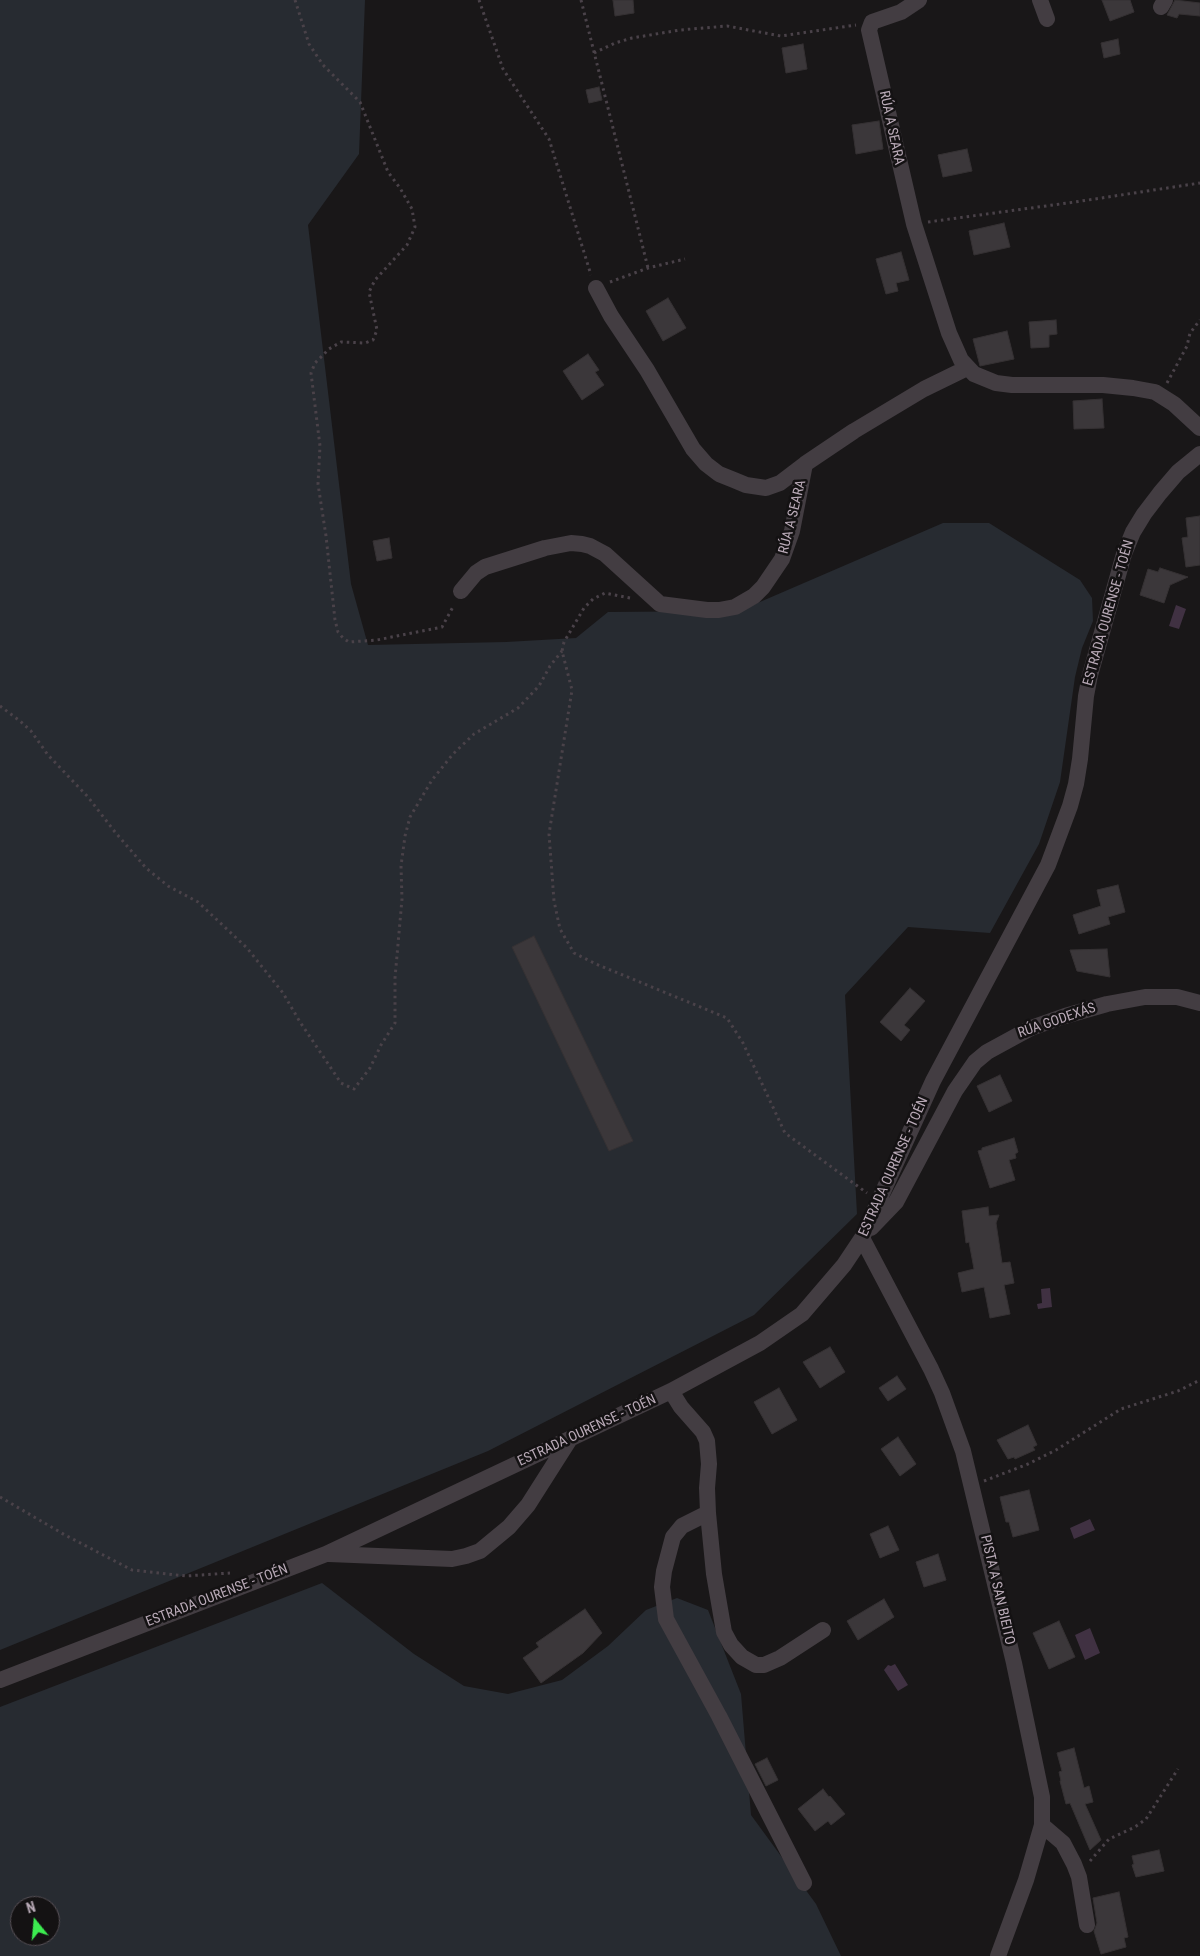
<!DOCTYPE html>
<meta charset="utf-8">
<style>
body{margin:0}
#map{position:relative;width:1200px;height:1956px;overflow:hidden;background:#191718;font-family:"Roboto Condensed",sans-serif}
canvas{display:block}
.north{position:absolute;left:10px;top:1896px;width:50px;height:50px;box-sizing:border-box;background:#141213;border:1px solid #564f55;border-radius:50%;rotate:343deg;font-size:14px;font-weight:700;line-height:20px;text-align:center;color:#b9aab7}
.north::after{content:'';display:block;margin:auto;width:18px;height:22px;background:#3cec50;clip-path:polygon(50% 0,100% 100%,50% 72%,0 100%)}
</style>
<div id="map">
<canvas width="1200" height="1956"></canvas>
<div class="north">N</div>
</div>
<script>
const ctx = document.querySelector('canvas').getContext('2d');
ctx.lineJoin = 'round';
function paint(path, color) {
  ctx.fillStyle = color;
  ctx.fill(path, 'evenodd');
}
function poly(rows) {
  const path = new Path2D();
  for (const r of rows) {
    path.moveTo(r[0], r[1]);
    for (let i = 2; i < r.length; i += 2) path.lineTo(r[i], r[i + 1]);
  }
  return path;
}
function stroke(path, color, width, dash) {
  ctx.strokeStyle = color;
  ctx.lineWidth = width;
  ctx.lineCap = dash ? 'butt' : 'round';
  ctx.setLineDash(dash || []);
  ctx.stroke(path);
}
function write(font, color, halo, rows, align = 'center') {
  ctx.font = font + ' "Roboto Condensed",sans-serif';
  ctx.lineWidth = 5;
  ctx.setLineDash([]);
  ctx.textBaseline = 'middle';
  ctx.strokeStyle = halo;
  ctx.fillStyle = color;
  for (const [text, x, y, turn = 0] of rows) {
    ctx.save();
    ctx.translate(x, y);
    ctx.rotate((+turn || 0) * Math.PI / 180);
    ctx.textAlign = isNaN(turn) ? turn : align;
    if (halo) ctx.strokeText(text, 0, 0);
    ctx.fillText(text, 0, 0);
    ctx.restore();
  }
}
paint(poly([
 [0,0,365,0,359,154,308,225,351,584,368,645,506,642,576,638,608,612,739,611,943,523,989,523,1080,580,1092,598,1093,621,1082,648,1075,677,1060,782,1039,844,990,933,908,927,845,995,857,1214,754,1315,488,1451,0,1650],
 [322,1583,414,1654,464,1686,508,1694,562,1680,608,1646,646,1610,677,1598,708,1610,741,1694,751,1815,816,1904,841,1956,0,1956,0,1707],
 [20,1906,50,1906,50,1936,20,1936]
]), '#272b31');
paint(poly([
 [1176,605,1186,609,1179,629,1169,626],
 [1050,1288,1052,1307,1038,1309,1037,1304,1042,1303,1041,1289],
 [1090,1519,1095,1530,1074,1539,1070,1528],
 [1090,1628,1100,1653,1085,1660,1075,1635],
 [895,1664,908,1685,898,1691,884,1670,888,1665,891,1666]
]), '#403142');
const building = poly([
 [613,0,633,0,634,13,615,16,613,0],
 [1102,0,1130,0,1134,12,1110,21,1102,0],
 [1175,0,1200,3,1200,16,1179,14,1177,18,1167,15,1175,0],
 [1118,39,1120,54,1104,58,1101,43,1118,39],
 [803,44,807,69,786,73,782,48,803,44],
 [599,87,602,100,589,103,586,90,599,87],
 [879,121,883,149,856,154,852,125,879,121],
 [967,149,972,171,943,177,938,155,967,149],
 [1004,223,1010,247,974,255,969,231,1004,223],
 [901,252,909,280,896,283,898,291,886,294,876,259,901,252],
 [668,298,686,328,663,341,646,311,668,298],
 [1056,320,1057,334,1049,335,1049,347,1031,348,1029,322,1056,320],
 [1007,331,1014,359,980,366,973,339,1007,331],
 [588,354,599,370,595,372,604,385,582,400,563,371,588,354],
 [1102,399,1104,428,1074,429,1073,401,1102,399],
 [1200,516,1200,565,1186,567,1182,538,1188,537,1186,518,1200,516],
 [389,538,392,558,377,561,373,541,389,538],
 [1160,568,1188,577,1170,585,1164,603,1140,595,1148,569,1158,572,1160,568],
 [1118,885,1125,912,1108,917,1110,924,1079,934,1073,915,1101,906,1097,890,1118,885],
 [534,936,633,1141,609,1151,512,947,534,936],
 [1107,949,1110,977,1077,971,1070,950,1107,949],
 [910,988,925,1001,904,1025,910,1030,901,1041,880,1022,910,988],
 [1000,1075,1012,1101,989,1112,977,1086,1000,1075],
 [1014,1138,1018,1152,1015,1154,1016,1158,1009,1160,1015,1180,990,1188,978,1151,982,1150,982,1148,1014,1138],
 [988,1207,989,1216,999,1215,996,1223,1002,1263,1010,1262,1014,1283,1004,1285,1010,1314,990,1318,984,1287,962,1292,958,1273,974,1269,969,1242,966,1243,962,1211,988,1207],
 [830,1347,845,1372,820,1388,803,1362,830,1347],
 [897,1376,906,1389,888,1401,879,1388,897,1376],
 [779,1388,797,1420,772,1434,754,1402,779,1388],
 [1028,1425,1037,1445,1033,1447,1035,1450,1015,1459,1014,1457,1008,1459,997,1440,1028,1425],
 [898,1437,916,1464,900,1476,881,1449,898,1437],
 [1029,1490,1039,1530,1013,1537,1009,1522,1006,1522,1000,1497,1029,1490],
 [888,1526,899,1550,880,1558,870,1534,888,1526],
 [938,1554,946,1580,924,1587,916,1562,938,1554],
 [884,1599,894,1617,858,1640,847,1621,884,1599],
 [585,1609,602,1633,583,1653,541,1683,523,1658,539,1647,536,1643,585,1609],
 [1059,1621,1075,1657,1049,1669,1033,1633,1059,1621],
 [1074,1748,1084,1788,1089,1786,1093,1802,1085,1804,1101,1840,1090,1850,1070,1803,1066,1804,1060,1781,1061,1781,1059,1772,1062,1771,1057,1753,1074,1748],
 [767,1758,778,1780,766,1786,755,1764,767,1758],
 [823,1789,829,1797,830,1796,845,1814,831,1825,828,1821,815,1831,798,1809,823,1789],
 [1159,1850,1164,1871,1136,1877,1132,1865,1134,1864,1132,1856,1159,1850],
 [1119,1892,1128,1937,1124,1938,1126,1947,1101,1954,1094,1931,1097,1923,1093,1898,1119,1892]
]);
paint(building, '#3b373a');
stroke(building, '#353133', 1);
stroke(poly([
 [295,0,309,44,323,65,360,102,388,172,400,188,412,209,415,227,407,245,375,280,369,292,377,330,373,340,365,343,341,342,329,349,315,363,311,373,320,446,318,484,326,536,335,620,338,632,343,638,349,642,377,640,442,627,454,605],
 [479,0,503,69,549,139,591,275],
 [581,0,648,268],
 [594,53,615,43,632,38,680,30,727,26,781,36,856,25],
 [928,222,1075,202,1200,183],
 [610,282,648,268,685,259],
 [1167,383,1187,346,1190,333,1200,320],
 [630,598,605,593,593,599,584,608,564,642,562,651,572,690,549,834,554,901,560,929,574,953,596,964,727,1018,743,1043,785,1133,867,1193],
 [0,706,20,721,31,731,48,755,88,797,115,832,146,868,168,886,198,902,247,948,283,993,300,1022,341,1083,354,1089,370,1068,381,1045,395,1023,395,978,402,899,401,866,405,836,410,817,432,780,453,754,474,734,518,708,539,686,550,666,562,651],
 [984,1481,1028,1464,1056,1450,1121,1409,1178,1391,1200,1380],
 [0,1497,65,1535,132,1570,186,1576,230,1573],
 [1090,1861,1109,1839,1135,1827,1146,1819,1178,1769]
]), '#4a4249', 3, [2.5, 4]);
stroke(poly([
 [919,0,901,12,872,22,869,30,914,224,949,333,961,360,974,374,996,383,1012,385,1103,385,1133,388,1155,392,1174,404,1200,428],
 [1040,0,1047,19],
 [1161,7,1165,0],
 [596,288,611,316,647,370,693,449,706,464,719,474,734,480,746,485,766,488,780,483,805,464],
 [461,591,476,573,485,567,545,548,571,543,582,544,590,546,605,554,660,604,707,610,719,610,735,607,754,596,763,587,782,559,792,531,805,464,854,431,924,389,967,368],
 [871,1228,896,1202,955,1091,975,1062,987,1052,1031,1028,1065,1016,1107,1004,1145,997,1177,997,1200,1003],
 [862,1238,931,1369,942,1393,963,1451,1014,1663,1042,1797,1042,1825,1026,1880,998,1956],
 [671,1391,681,1407,703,1432,707,1441,709,1464,707,1488,708,1513,714,1574,724,1632,731,1645,742,1657,756,1665,764,1665,780,1658,823,1630],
 [708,1513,682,1526,673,1537,664,1571,662,1587,666,1619,719,1716,804,1883],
 [329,1554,452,1559,466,1556,480,1551,509,1527,528,1505,570,1439],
 [0,1680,326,1554,671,1391,760,1343,802,1314,844,1265,862,1238,933,1081,1048,865,1070,806,1076,784,1080,759,1086,696,1090,675,1124,554,1133,532,1144,514,1160,493,1178,472,1200,454],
 [1042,1825,1063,1843,1074,1864,1079,1877,1087,1925]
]), '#433d42', 16);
write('14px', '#b9aab7', '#141213', [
 ["RÚA A SEARA",891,128,78],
 ["RÚA A SEARA",793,517,-76],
 ["ESTRADA OURENSE - TOÉN",1109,613,-74],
 ["RÚA GODEXÁS",1057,1021,-19],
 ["ESTRADA OURENSE - TOÉN",894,1167,-66],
 ["ESTRADA OURENSE - TOÉN",587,1431,-25],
 ["PISTA A SAN BIEITO",997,1590,77],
 ["ESTRADA OURENSE - TOÉN",217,1596,-21]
]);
</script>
